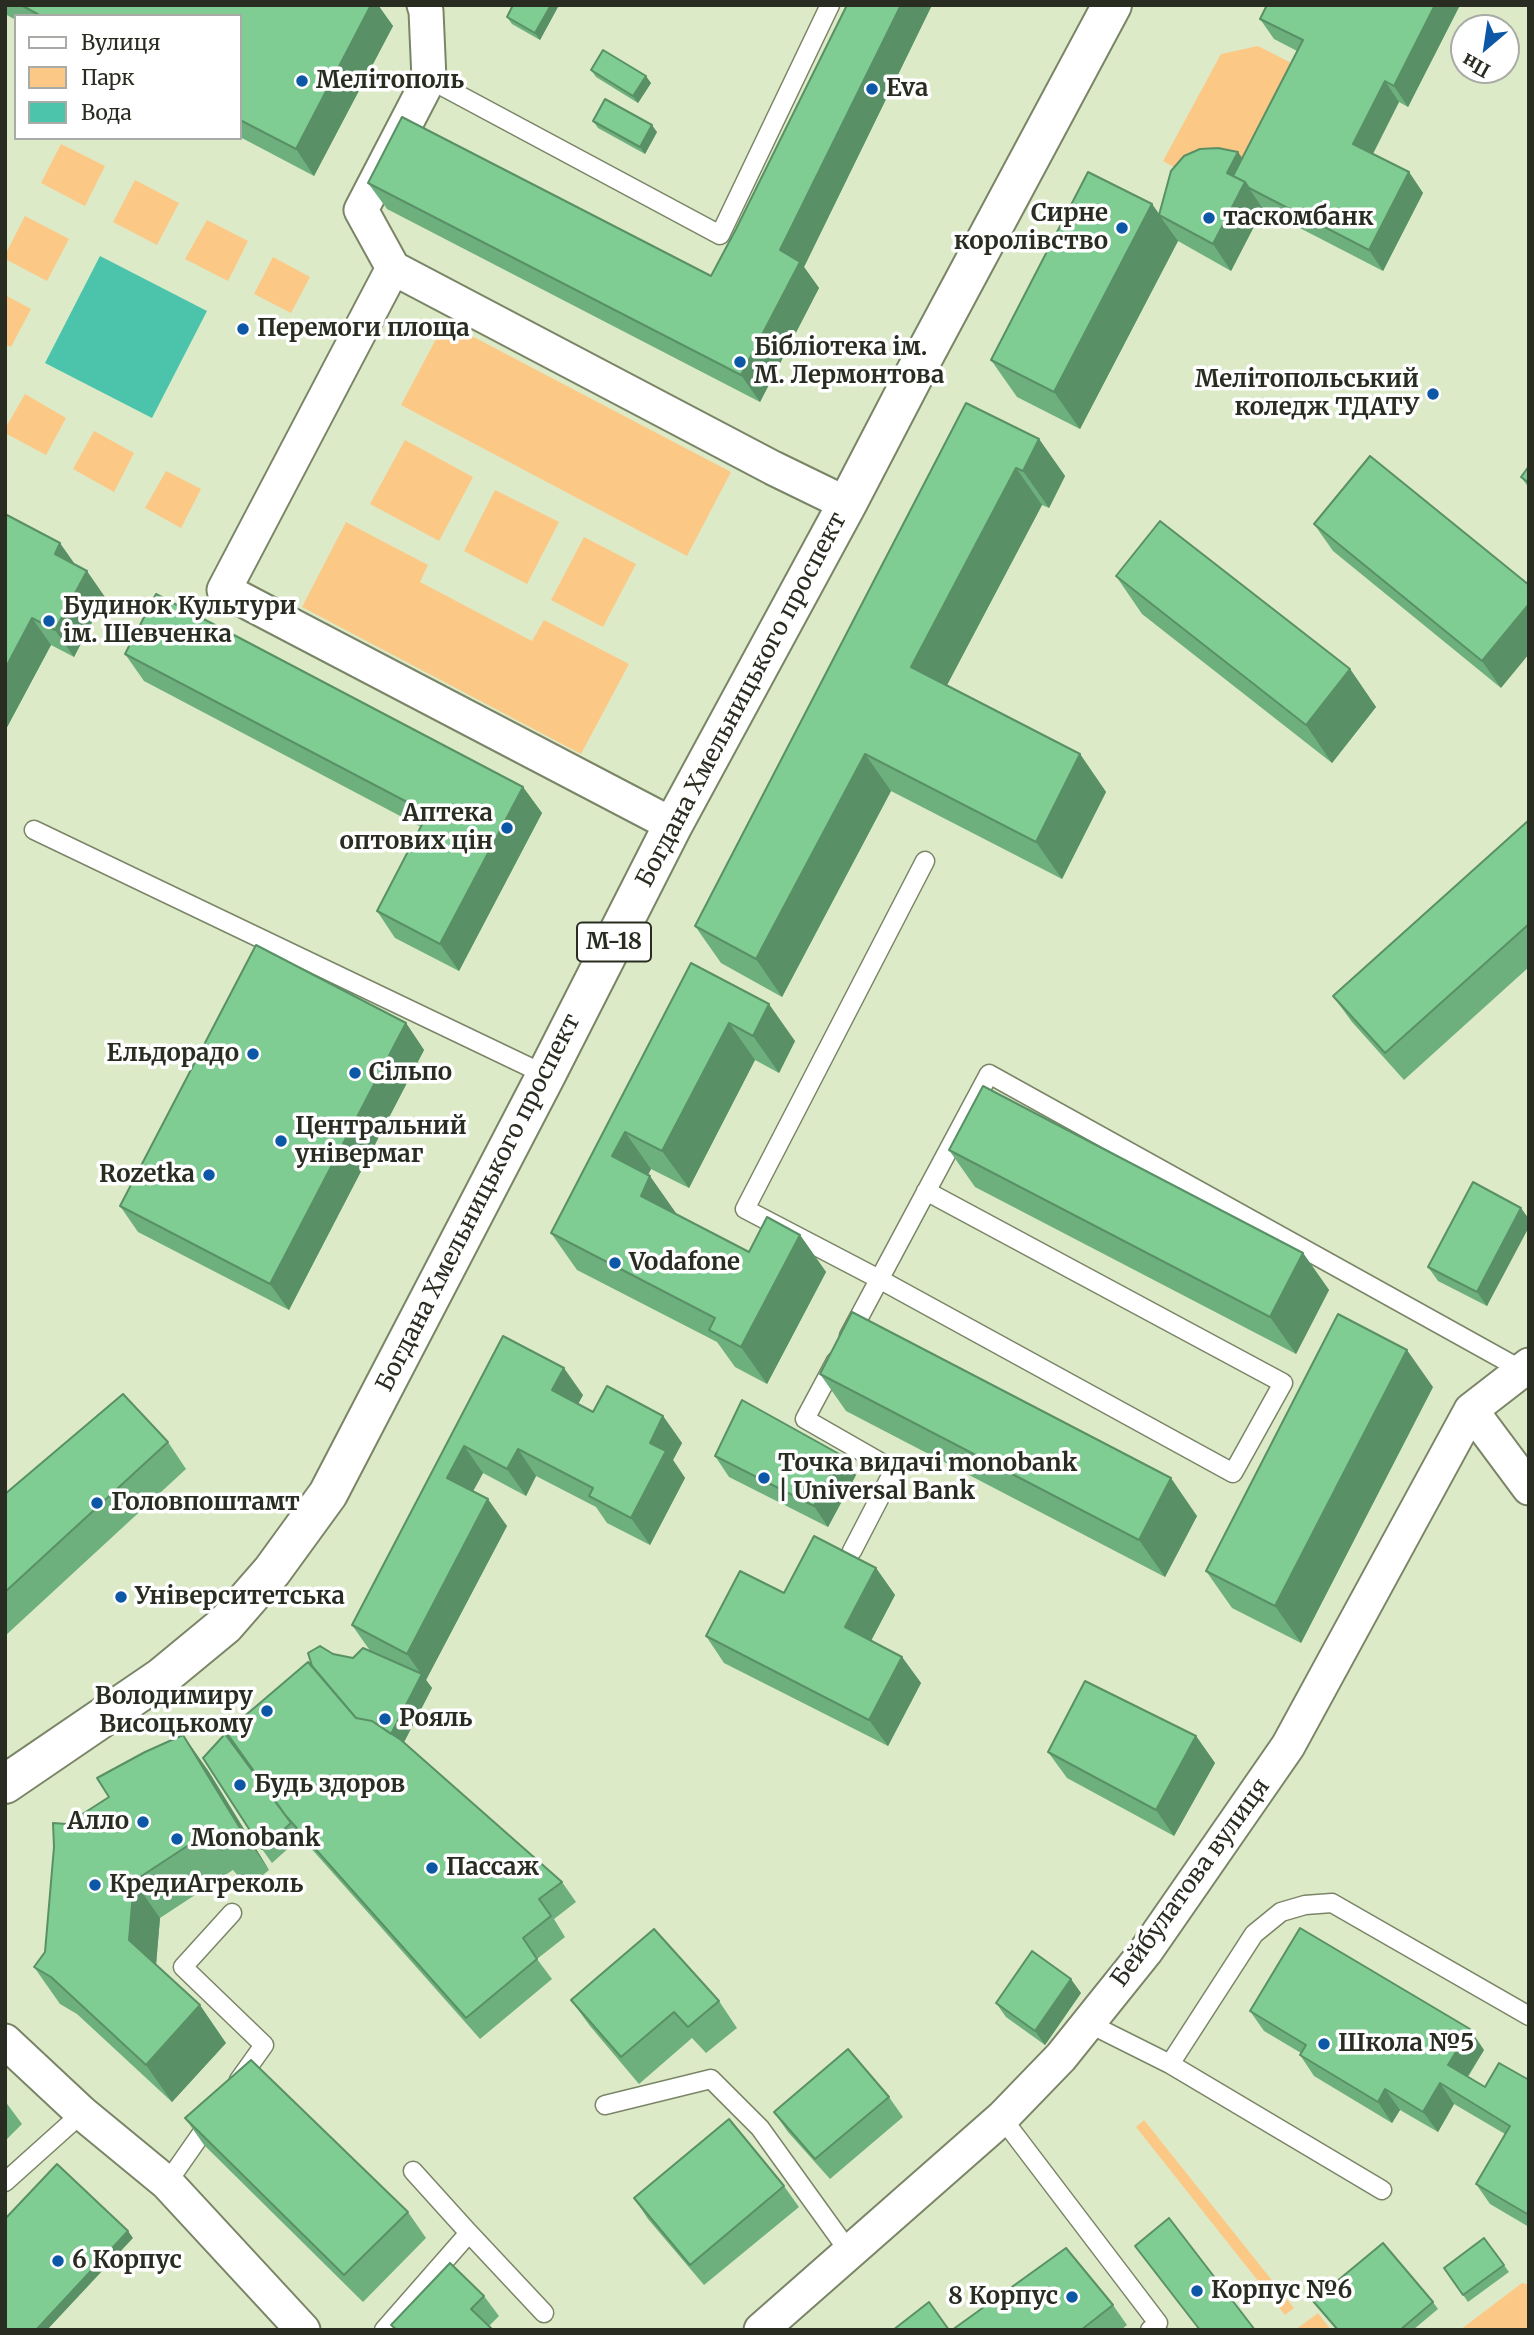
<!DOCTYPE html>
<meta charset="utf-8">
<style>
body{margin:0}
#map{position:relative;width:1534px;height:2335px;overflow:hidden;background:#ddeac8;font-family:Merriweather,serif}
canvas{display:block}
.frame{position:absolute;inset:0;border:7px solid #292d21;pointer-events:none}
.legend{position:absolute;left:14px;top:14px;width:228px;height:126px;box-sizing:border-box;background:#fff;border:2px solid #a9aba6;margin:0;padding:9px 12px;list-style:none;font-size:21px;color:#292d21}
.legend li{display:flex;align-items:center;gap:14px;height:35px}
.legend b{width:35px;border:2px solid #a9aba6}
.north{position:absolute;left:1450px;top:14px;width:70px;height:70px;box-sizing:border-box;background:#fff;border:2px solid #a9aba6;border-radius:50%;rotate:209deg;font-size:19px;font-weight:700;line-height:28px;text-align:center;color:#292d21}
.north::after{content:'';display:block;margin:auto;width:24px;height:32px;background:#0c57a6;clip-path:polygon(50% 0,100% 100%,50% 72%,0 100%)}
</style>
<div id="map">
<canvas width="1534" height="2335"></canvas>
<div class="frame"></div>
<ul class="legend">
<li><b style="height:9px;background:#fff"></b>Вулиця</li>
<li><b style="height:19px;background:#fcc886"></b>Парк</li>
<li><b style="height:19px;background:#4cc4ab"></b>Вода</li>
</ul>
<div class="north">Пн</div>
</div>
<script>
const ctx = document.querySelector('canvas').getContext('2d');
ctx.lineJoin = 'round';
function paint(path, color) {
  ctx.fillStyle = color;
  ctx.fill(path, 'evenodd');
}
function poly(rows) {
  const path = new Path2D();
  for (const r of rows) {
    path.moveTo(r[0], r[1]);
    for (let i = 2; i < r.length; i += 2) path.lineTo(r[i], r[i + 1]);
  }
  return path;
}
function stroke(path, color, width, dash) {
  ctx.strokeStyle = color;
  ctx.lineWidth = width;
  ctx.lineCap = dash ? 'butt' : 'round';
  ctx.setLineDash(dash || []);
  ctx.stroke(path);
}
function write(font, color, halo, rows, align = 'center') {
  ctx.font = font + ' Merriweather,serif';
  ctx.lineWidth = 7;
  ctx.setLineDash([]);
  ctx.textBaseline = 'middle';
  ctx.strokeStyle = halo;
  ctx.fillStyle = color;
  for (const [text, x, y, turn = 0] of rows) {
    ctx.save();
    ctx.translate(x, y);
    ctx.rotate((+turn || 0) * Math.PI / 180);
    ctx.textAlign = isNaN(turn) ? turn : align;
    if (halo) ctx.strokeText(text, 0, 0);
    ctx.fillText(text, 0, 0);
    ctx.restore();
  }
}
paint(poly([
 [1258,46,1301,68,1252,162,1190,176,1163,161,1221,54],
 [61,144,105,166,85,206,41,183],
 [135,180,179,203,157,245,113,222],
 [25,216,69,239,47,281,5,259,5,255],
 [207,220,248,241,228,281,185,259],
 [273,257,310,277,291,313,254,294],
 [5,295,31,309,11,347,5,344],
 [445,322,731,472,687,556,401,405],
 [25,394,66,418,46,455,5,433,5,429],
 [94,431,134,453,114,492,73,469],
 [405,440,473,477,439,541,370,504],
 [166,471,201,489,181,528,145,508],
 [495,490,559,522,527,584,464,551],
 [346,522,428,565,420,582,532,641,544,620,629,664,581,754,302,607],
 [584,537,636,564,603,627,551,600],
 [1144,2120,1294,2308,1285,2315,1136,2127],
 [1522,2283,1529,2285,1529,2330,1460,2330],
 [1318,2313,1331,2330,1295,2330]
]), '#fcc886');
paint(poly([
 [100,256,207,311,152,418,45,363]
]), '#4cc4ab');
const lane = poly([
 [429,79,720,235,830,5],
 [34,830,546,1075],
 [925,861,745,1209,879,1279,1233,1473,1283,1383,926,1191],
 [849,1336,989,1074,1522,1370],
 [836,1361,805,1419,894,1470,852,1551],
 [232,1913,183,1967,264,2045,239,2080],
 [1088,2023,1170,2064],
 [605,2105,711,2079,760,2128,850,2253],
 [1002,2118,1158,2323,1150,2330],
 [5,2182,82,2113],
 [167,2183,211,2120],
 [1382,2190,1170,2064,1254,1934,1281,1912,1305,1905,1332,1903,1529,2016],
 [469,2233,544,2313],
 [384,2330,469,2233,413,2171]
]);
const street = poly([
 [393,268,361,210,429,79,426,11,424,5],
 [673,825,224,590,393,268,773,468,847,504],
 [1471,1410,1529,1488],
 [5,2041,82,2113,167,2183,303,2330],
 [761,2330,1002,2118,1061,2057,1146,1951,1288,1746,1471,1410,1529,1365]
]);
const highway = poly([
 [5,1784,162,1677,225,1625,272,1571,328,1494,546,1075,673,825,847,504,924,356,1112,5]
]);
stroke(lane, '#7a8567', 21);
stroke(street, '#7a8567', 37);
stroke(highway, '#7a8567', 42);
stroke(lane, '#fff', 18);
stroke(street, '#fff', 33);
stroke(highway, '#fff', 38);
paint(poly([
 [5,5,378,5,393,26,314,176,240,137,240,16,16,16,16,20,5,14],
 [513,5,559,5,540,40,512,24,507,17],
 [847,5,932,5,804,267,819,288,760,402,387,209,368,183,711,276,736,229],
 [1267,5,1460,5,1408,107,1399,102,1373,154,1409,172,1423,193,1383,271,1263,209,1231,271,1178,241,1159,215,1242,158,1297,51,1274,39,1260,19],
 [591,70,651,83,638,103,596,77],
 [593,121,657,132,645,154,598,128],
 [1152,204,1178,241,1080,429,1017,397,991,360],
 [966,403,1039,439,1065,476,1049,508,1042,505,947,685,1080,754,1106,792,1062,879,891,791,782,997,721,963,695,926],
 [1370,456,1501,688,1333,551,1314,524],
 [1529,466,1529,488,1521,477],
 [5,514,76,565,105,597,74,657,51,645,5,731],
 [1116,576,1350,669,1376,707,1332,763,1142,614],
 [125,654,523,787,542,813,459,971,395,938,377,911,421,827,144,681],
 [1529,820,1529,967,1404,1080,1352,1022,1333,996],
 [691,963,795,1041,779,1073,755,1060,689,1188,651,1169,648,1175,676,1214,749,1252,800,1235,826,1272,767,1384,735,1367,717,1342,577,1270,551,1233],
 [406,1023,424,1050,289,1310,138,1232,120,1206],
 [949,1150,1303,1253,1329,1290,1296,1354,975,1187],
 [1521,1208,1487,1306,1438,1281,1428,1267],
 [503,1336,583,1395,578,1404,593,1412,663,1416,682,1443,673,1460,685,1478,650,1545,607,1523,596,1507,536,1476,526,1496,483,1473,473,1491,507,1526,426,1680,432,1688,404,1742,562,1882,576,1902,554,1919,565,1937,537,1959,552,1979,480,2039,301,1837,272,1863,262,1849,283,1812,312,1666,333,1654,353,1658,371,1652,352,1625],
 [820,1374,1197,1516,1165,1577,846,1411],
 [1433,1387,1301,1643,1232,1608,1206,1571],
 [168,1442,186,1469,5,1636,5,1494],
 [715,1456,856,1475,828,1527,729,1477],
 [876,1568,895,1595,871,1641,902,1657,921,1683,888,1746,724,1663,706,1636,784,1593],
 [183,1735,209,1772,269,1870,248,1887,233,1870,160,1918,156,1965,226,2043,172,2102,77,2014,60,2004,34,1967,45,1952,54,1847,67,1824,109,1797],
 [1196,1736,1215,1763,1174,1836,1067,1778,1048,1752],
 [1081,1993,1045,2045,1006,2017,996,2003],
 [571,2000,719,2001,737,2028,706,2053,692,2038,639,2084,590,2026],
 [1250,2011,1484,2050,1468,2077,1485,2087,1529,2080,1529,2227,1490,2204,1476,2184,1505,2134,1454,2104,1438,2132,1400,2110,1392,2123,1314,2076,1300,2055,1301,2053,1264,2031],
 [889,2097,903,2117,830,2179,788,2132,774,2112],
 [5,2101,22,2124,5,2141],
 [185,2118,408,2212,426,2238,363,2302,204,2145],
 [784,2186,799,2207,704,2285,648,2219,634,2198],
 [1484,2238,1509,2272,1468,2302,1444,2268],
 [484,2296,499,2316,489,2326,493,2330,395,2330,391,2325],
 [1313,2301,1433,2302,1438,2309,1413,2330,1337,2330],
 [1113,2305,1127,2325,1121,2330,952,2330]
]), '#6db07e');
paint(poly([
 [371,5,378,5,393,26,314,176,296,149],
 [551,5,559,5,540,40,535,33],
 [901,5,932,5,804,267,819,288,760,402,741,375,780,250],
 [1435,5,1460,5,1408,107,1394,86],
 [646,76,651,83,638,103,633,96],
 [1385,81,1399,102,1367,165,1353,144],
 [652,125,657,132,645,154,640,147],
 [1238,152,1257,179,1249,188,1263,209,1231,271,1213,244,1227,173],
 [1409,172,1423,193,1383,271,1369,250],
 [1152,204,1178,241,1080,429,1054,392],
 [1039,439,1065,476,1049,508,1023,471],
 [1016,468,1042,505,937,704,911,667],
 [60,543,79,570,55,554],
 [87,571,105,597,74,657,55,630],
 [1529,604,1529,654,1501,688,1482,661],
 [32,618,51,645,5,731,5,669],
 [1350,669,1376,707,1332,763,1306,725],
 [865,754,891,791,782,997,756,959],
 [1080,754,1106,792,1062,879,1036,842],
 [523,787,542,813,459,971,440,944],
 [769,1004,795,1041,779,1073,753,1036],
 [406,1023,424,1050,289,1310,270,1284],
 [729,1023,755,1060,689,1188,662,1151],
 [625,1132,651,1169,638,1193,612,1156],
 [650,1176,676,1213,667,1233,641,1196],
 [1521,1208,1529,1219,1529,1227,1487,1306,1477,1292],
 [800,1235,826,1272,767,1384,741,1347],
 [1303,1253,1329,1290,1296,1354,1270,1317],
 [1407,1350,1433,1387,1301,1643,1275,1606],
 [564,1368,583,1395,571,1417,552,1390],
 [663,1416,682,1443,673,1460,685,1478,650,1545,631,1518,650,1443],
 [464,1446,483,1473,466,1504,447,1478],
 [518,1449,536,1476,526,1496,507,1469],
 [841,1455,856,1475,828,1527,814,1506],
 [1171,1478,1197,1516,1165,1577,1139,1540],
 [488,1499,507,1526,426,1680,432,1688,400,1750,390,1736,422,1675,407,1654],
 [876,1568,895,1595,864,1654,845,1627],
 [902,1657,921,1683,888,1746,869,1720],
 [183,1735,209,1772,269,1870,243,1833],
 [1196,1736,1215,1763,1174,1836,1156,1810],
 [134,1881,160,1918,155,1977,129,1940],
 [1071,1979,1081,1993,1045,2045,1035,2031],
 [200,2005,226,2043,172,2102,146,2065],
 [1470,2029,1484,2050,1462,2085,1448,2065],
 [1440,2083,1454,2104,1438,2132,1423,2112],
 [1385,2089,1400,2110,1392,2123,1378,2102],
 [128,2231,133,2238,47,2330,36,2330]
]), '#599066');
const building = poly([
 [21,5,371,5,296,149,240,120,240,16,41,16,21,5],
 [513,5,551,5,535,33,507,17,513,5],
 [847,5,901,5,780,250,800,262,741,375,368,183,402,117,711,276,736,229,847,5],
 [1267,5,1435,5,1394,86,1385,81,1353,144,1409,172,1369,250,1249,188,1245,182,1233,176,1303,40,1260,19,1267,5],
 [603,50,646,76,633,96,591,70,603,50],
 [605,99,652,125,640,147,593,121,605,99],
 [1218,148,1238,152,1227,173,1245,182,1213,244,1159,215,1171,171,1184,156,1200,149,1218,148],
 [1088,172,1152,204,1054,392,991,360,1088,172],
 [966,403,1039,439,1023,471,1016,468,911,667,1080,754,1036,842,865,754,756,959,695,926,966,403],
 [1370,456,1529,585,1529,604,1482,661,1314,524,1370,456],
 [1529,466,1529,483,1521,477,1529,466],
 [5,514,60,543,55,554,87,571,55,630,32,618,5,669,5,514],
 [1160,521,1350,669,1306,725,1116,576,1160,521],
 [156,594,523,787,440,944,377,911,428,813,125,654,156,594],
 [1529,820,1529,924,1385,1053,1333,996,1529,820],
 [256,945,406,1023,270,1284,120,1206,256,945],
 [691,963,769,1004,753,1036,729,1023,662,1151,625,1132,612,1156,650,1176,641,1196,749,1252,767,1217,800,1235,741,1347,709,1330,715,1318,551,1233,691,963],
 [983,1086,1303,1253,1270,1317,949,1150,983,1086],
 [1473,1182,1521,1208,1477,1292,1428,1267,1473,1182],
 [852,1312,1171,1478,1139,1540,820,1374,852,1312],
 [1338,1314,1407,1350,1275,1606,1206,1571,1338,1314],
 [503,1336,564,1368,552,1390,593,1412,607,1386,663,1416,650,1443,666,1451,631,1518,589,1496,593,1488,518,1449,507,1469,464,1446,447,1478,488,1499,407,1654,352,1625,503,1336],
 [123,1394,168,1442,5,1592,5,1494,123,1394],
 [742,1400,841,1455,814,1506,715,1456,742,1400],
 [814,1536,876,1568,845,1627,902,1657,869,1720,706,1636,740,1571,784,1593,814,1536],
 [320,1646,333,1654,353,1658,363,1648,422,1674,391,1734,372,1721,356,1718,312,1666,308,1653,320,1646],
 [308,1662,356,1718,372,1721,401,1740,562,1882,539,1899,551,1916,523,1938,537,1959,466,2018,286,1816,226,1732,308,1662],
 [1085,1681,1196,1736,1156,1810,1048,1752,1085,1681],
 [225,1734,291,1823,262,1849,203,1758,225,1734],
 [183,1735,243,1833,222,1850,207,1833,134,1881,129,1940,200,2005,146,2065,51,1977,34,1967,45,1952,54,1847,53,1823,67,1824,109,1797,97,1778,145,1752,183,1735],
 [1300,1928,1470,2029,1448,2065,1485,2087,1499,2063,1529,2080,1529,2215,1476,2184,1510,2126,1440,2083,1423,2112,1385,2089,1378,2102,1300,2055,1306,2045,1250,2011,1300,1928],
 [654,1929,719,2001,688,2027,674,2012,621,2057,571,2000,654,1929],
 [1032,1951,1071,1979,1035,2031,996,2003,1032,1951],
 [848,2049,889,2097,815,2159,774,2112,848,2049],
 [251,2060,408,2212,344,2275,185,2118,251,2060],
 [729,2119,784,2186,690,2265,634,2198,729,2119],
 [57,2164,128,2231,36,2330,5,2330,5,2219,57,2164],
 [1169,2218,1255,2330,1200,2330,1135,2246,1169,2218],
 [1484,2238,1504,2265,1463,2295,1444,2268,1484,2238],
 [1383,2243,1433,2302,1400,2330,1338,2330,1313,2301,1383,2243],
 [1066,2248,1113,2305,1081,2330,952,2330,1066,2248],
 [450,2263,484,2296,471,2309,493,2330,397,2330,391,2325,450,2263],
 [929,2302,949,2330,893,2330,929,2302]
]);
paint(building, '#7fcd92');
stroke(building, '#599066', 2);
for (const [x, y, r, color] of [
 [302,81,7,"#0c57a6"],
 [872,89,7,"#0c57a6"],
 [1209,218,7,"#0c57a6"],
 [1122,228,7,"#0c57a6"],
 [243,329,7,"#0c57a6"],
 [740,362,7,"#0c57a6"],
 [1433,394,7,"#0c57a6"],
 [49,621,7,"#0c57a6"],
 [507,828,7,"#0c57a6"],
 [253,1054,7,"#0c57a6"],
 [355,1073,7,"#0c57a6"],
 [281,1141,7,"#0c57a6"],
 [209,1175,7,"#0c57a6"],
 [615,1263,7,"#0c57a6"],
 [764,1478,7,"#0c57a6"],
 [97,1503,7,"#0c57a6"],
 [121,1597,7,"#0c57a6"],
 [267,1711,7,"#0c57a6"],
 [385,1719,7,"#0c57a6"],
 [240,1785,7,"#0c57a6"],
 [143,1822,7,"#0c57a6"],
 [177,1839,7,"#0c57a6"],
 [432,1868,7,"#0c57a6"],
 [95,1885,7,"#0c57a6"],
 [1324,2044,7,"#0c57a6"],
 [58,2261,7,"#0c57a6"],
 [1197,2291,7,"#0c57a6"],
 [1072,2297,7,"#0c57a6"]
]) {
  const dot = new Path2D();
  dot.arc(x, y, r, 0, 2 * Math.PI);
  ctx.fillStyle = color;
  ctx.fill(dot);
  stroke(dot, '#fff', 2.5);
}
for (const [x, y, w] of [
 [614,942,74]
]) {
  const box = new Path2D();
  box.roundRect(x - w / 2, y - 19.5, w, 39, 5);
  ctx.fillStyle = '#fff';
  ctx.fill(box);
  stroke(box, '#292d21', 2);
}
write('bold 23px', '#292d21', null, [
 ["М-18",614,942]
]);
write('bold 24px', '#292d21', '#fff', [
 ["Мелітополь",316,81],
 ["Eva",886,89],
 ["Сирне",1108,214,"right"],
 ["королівство",1108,242,"right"],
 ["таскомбанк",1223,218],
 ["Перемоги площа",257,329],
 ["Бібліотека ім.",754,348],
 ["М. Лермонтова",754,376],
 ["Мелітопольський",1419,380,"right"],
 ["коледж ТДАТУ",1419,408,"right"],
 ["Будинок Культури",63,607],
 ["ім. Шевченка",63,635],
 ["Аптека",493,814,"right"],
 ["оптових цін",493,842,"right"],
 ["Ельдорадо",239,1054,"right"],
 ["Сільпо",369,1073],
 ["Центральний",295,1127],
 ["універмаг",295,1155],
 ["Rozetka",195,1175,"right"],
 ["Vodafone",629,1263],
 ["Точка видачі monobank",778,1464],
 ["| Universal Bank",778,1492],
 ["Головпоштамт",111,1503],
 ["Університетська",135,1597],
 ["Володимиру",253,1697,"right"],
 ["Висоцькому",253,1725,"right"],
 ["Рояль",399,1719],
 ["Будь здоров",254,1785],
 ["Алло",129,1822,"right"],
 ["Monobank",191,1839],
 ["Пассаж",446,1868],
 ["КредиАгреколь",109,1885],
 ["Школа №5",1338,2044],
 ["6 Корпус",72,2261],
 ["Корпус №6",1211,2291],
 ["8 Корпус",1058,2297,"right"]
], 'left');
write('24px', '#292d21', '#fff', [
 ["Богдана Хмельницького проспект",742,700,-62],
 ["Богдана Хмельницького проспект",479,1203,-63],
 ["Бейбулатова вулиця",1191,1883,-54]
]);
</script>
